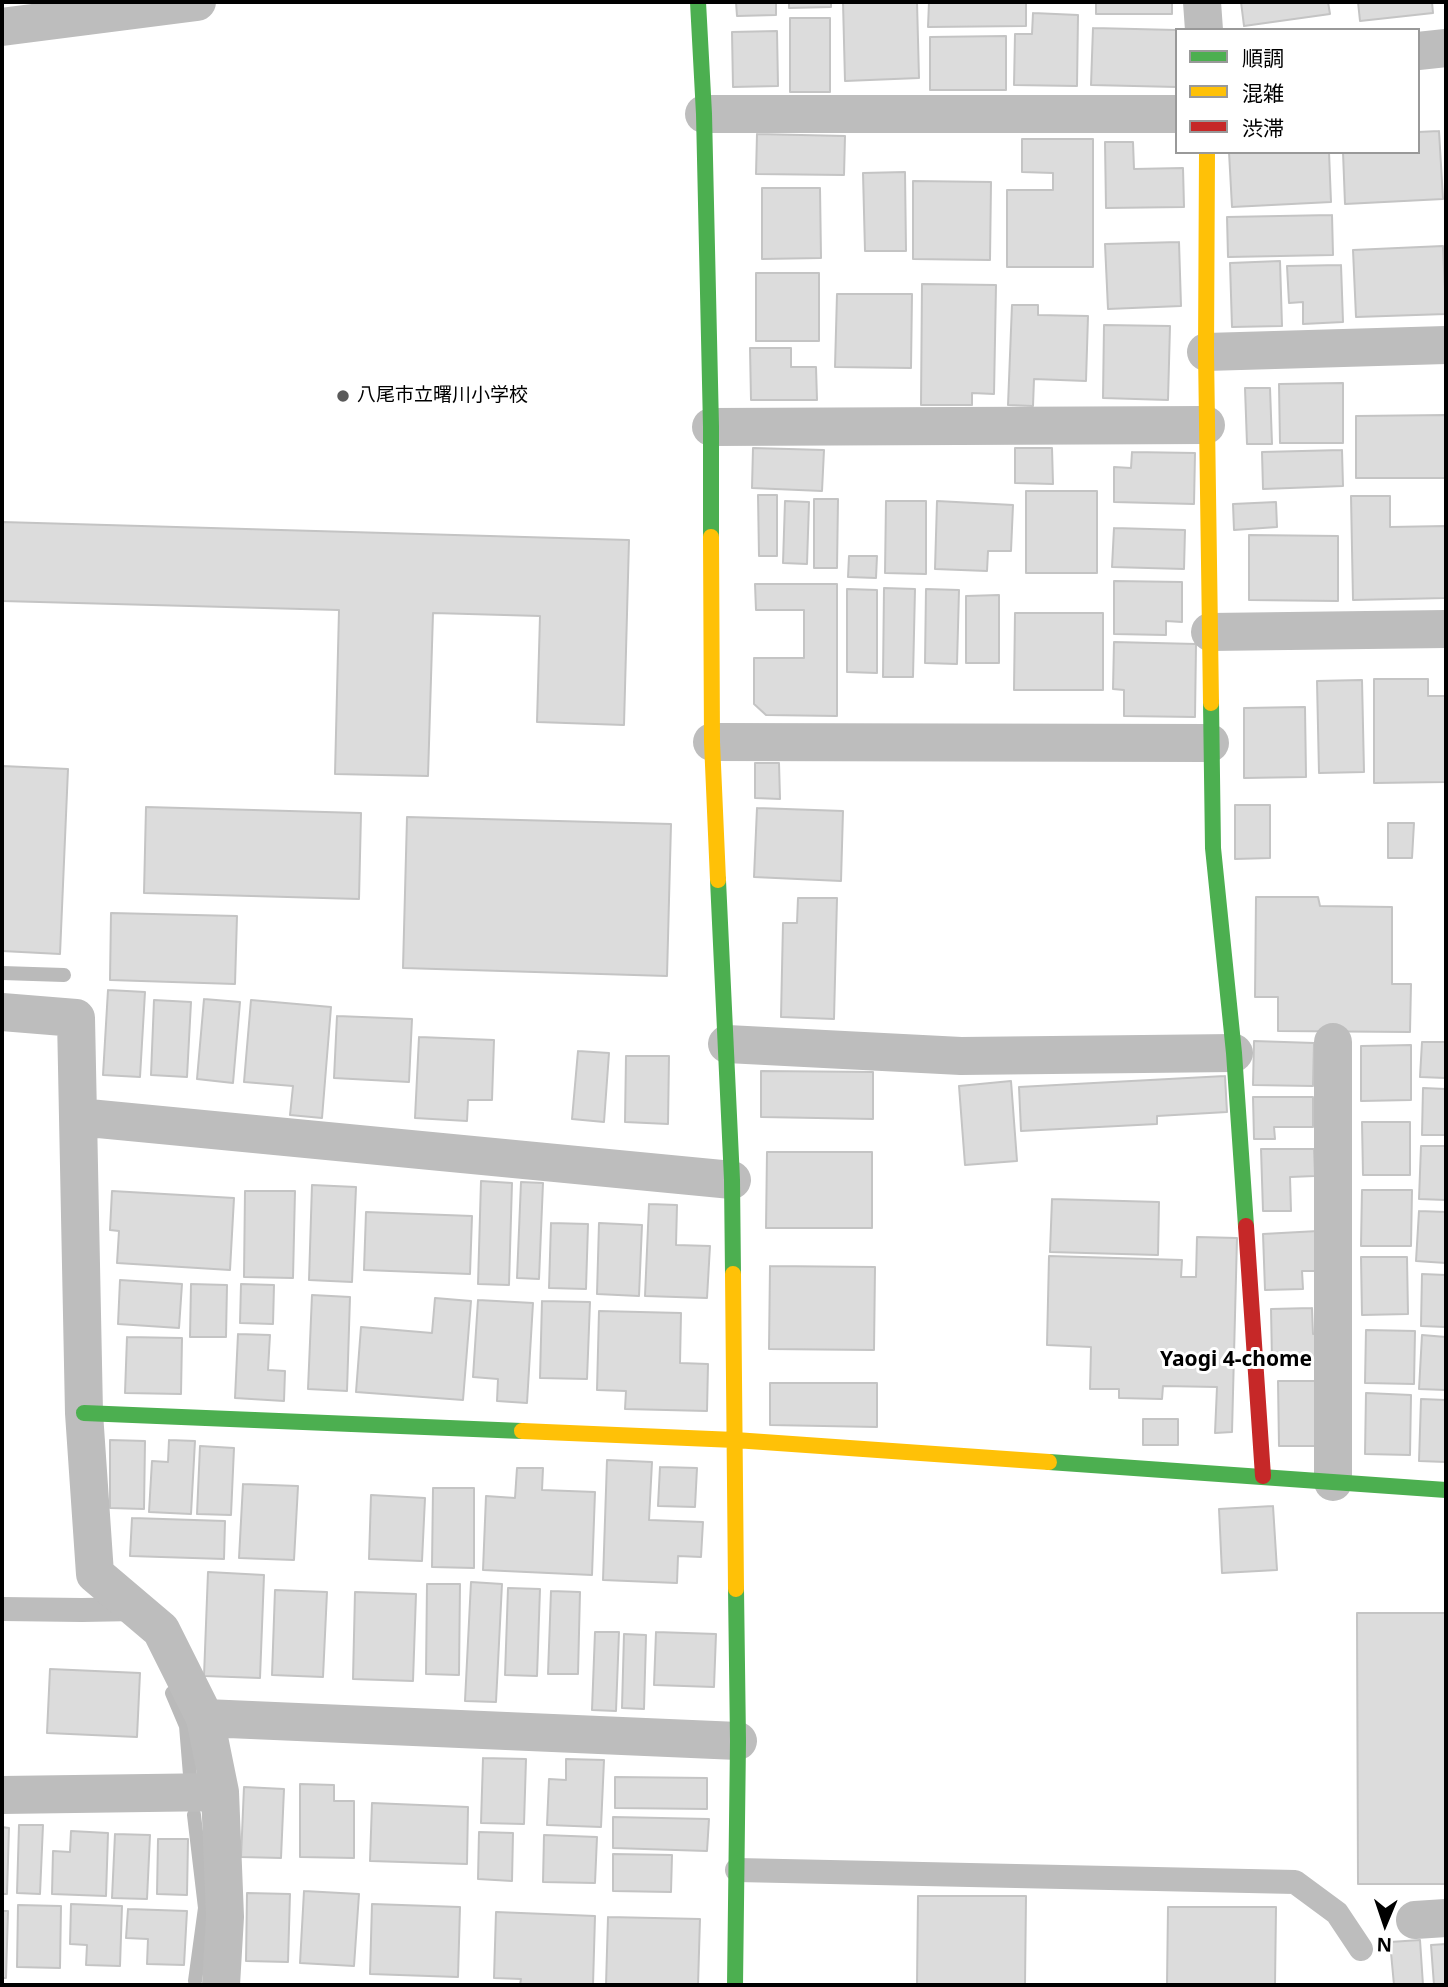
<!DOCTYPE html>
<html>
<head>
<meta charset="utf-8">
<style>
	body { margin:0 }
	#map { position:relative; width:1448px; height:1987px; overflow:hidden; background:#fff; font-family:"Noto Sans","Noto Sans JP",sans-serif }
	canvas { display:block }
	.frame { position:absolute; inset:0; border:4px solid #000; pointer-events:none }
	.legend { position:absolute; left:1175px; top:28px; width:245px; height:126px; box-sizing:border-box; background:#fff; border:2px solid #999; margin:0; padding:9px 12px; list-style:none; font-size:21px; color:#000 }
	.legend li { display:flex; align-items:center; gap:14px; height:35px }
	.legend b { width:35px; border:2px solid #999 }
	.north { position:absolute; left:1350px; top:1889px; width:70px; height:70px; -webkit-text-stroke:5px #fff; paint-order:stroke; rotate:182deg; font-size:19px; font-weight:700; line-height:28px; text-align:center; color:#000 }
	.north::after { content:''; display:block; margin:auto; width:24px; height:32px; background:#000; clip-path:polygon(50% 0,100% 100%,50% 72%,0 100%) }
</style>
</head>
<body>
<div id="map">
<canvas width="1448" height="1987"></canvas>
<div class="frame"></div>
<ul class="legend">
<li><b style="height:9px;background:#4caf50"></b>順調</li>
<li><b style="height:9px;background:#ffc107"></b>混雑</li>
<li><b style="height:9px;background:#c62828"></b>渋滞</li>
</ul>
<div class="north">N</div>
</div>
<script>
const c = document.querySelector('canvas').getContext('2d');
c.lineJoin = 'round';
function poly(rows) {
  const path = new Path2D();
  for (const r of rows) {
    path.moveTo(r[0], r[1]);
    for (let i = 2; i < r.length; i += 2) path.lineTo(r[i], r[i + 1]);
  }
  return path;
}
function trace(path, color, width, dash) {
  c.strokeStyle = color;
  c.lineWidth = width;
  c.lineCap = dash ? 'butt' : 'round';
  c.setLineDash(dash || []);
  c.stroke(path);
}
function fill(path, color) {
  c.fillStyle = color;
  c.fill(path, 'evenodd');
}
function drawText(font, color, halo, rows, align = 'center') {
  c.font = font + ' "Noto Sans","Noto Sans JP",sans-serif';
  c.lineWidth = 6;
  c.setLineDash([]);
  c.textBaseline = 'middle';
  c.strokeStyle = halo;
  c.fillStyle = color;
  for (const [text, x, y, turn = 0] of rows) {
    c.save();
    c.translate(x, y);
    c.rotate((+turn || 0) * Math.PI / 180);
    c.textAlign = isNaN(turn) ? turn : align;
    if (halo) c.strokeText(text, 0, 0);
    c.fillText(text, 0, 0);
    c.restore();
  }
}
const stream = poly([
	[2,973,64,975],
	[172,1693,186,1726,190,1775],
	[194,1815,205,1908,195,1981]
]);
const building = poly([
	[736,2,776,2,776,15,737,16,736,2],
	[789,2,831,2,831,7,789,8,789,2],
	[843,2,917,2,919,78,845,81,843,2],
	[929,2,1026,2,1026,26,928,27,929,2],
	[1096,2,1172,2,1172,14,1096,14,1096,2],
	[1241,2,1328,2,1330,14,1244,26,1241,2],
	[1358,2,1432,2,1433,13,1360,21,1358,2],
	[1033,13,1078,15,1077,86,1014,85,1015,34,1032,34,1033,13],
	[790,18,830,18,830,92,790,92,790,18],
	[1093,28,1177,30,1177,87,1091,85,1093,28],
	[777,31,778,86,733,87,732,32,777,31],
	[1006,36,1006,90,930,90,930,37,1006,36],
	[1439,131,1443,199,1345,204,1343,152,1418,152,1418,132,1439,131],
	[757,134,845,136,844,175,756,174,757,134],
	[1022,139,1093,139,1093,267,1007,267,1007,190,1053,190,1053,173,1022,172,1022,139],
	[1105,142,1133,142,1134,169,1183,168,1184,207,1106,208,1105,142],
	[1229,152,1329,152,1331,202,1232,207,1229,152],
	[905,172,906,251,865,251,863,173,905,172],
	[913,181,991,182,990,260,913,259,913,181],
	[762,188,820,188,821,258,762,259,762,188],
	[1332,215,1333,255,1228,257,1227,217,1332,215],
	[1179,242,1181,306,1108,309,1105,244,1179,242],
	[1443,246,1446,314,1356,317,1353,250,1443,246],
	[1280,261,1282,326,1232,327,1230,263,1280,261],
	[1341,265,1343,322,1303,324,1303,302,1289,303,1287,266,1341,265],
	[756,273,819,273,819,341,756,341,756,273],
	[922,284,996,285,994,394,972,393,972,405,921,405,922,284],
	[837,294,912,294,911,368,835,367,837,294],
	[1012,305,1038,305,1038,315,1088,316,1086,381,1034,379,1033,406,1008,405,1012,305],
	[1104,325,1170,326,1168,400,1103,398,1104,325],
	[750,348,791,348,791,367,816,367,817,400,751,400,750,348],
	[1343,383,1343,443,1280,443,1279,384,1343,383],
	[1245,388,1270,388,1272,444,1247,444,1245,388],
	[1446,415,1446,478,1356,478,1356,416,1446,415],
	[753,448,824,450,822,491,752,488,753,448],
	[1015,448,1052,448,1053,484,1015,483,1015,448],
	[1342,450,1343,486,1263,489,1262,452,1342,450],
	[1132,452,1195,453,1194,504,1114,502,1114,467,1131,468,1132,452],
	[1026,491,1097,491,1097,573,1026,573,1026,491],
	[758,495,777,495,777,556,759,556,758,495],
	[1351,496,1390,496,1390,527,1446,526,1446,598,1353,600,1351,496],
	[814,499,838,499,837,568,814,568,814,499],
	[785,501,809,502,807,564,783,563,785,501],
	[886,501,926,501,926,574,885,573,886,501],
	[937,501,1013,505,1011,551,988,551,987,571,935,569,937,501],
	[1276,502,1277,527,1234,530,1233,504,1276,502],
	[2,522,629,540,624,725,537,722,540,616,433,613,428,776,335,774,339,610,2,601,2,522],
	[1114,528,1185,530,1184,569,1112,567,1114,528],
	[1249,535,1338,536,1338,601,1249,600,1249,535],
	[849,556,877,556,876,578,848,577,849,556],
	[1114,581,1182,582,1182,622,1166,621,1166,635,1114,634,1114,581],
	[755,584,837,584,837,716,766,715,754,704,754,658,804,658,804,610,756,610,755,584],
	[884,588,915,589,913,677,883,677,884,588],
	[847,589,877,590,877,673,847,672,847,589],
	[926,589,959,590,957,664,925,663,926,589],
	[999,595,999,663,966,663,966,596,999,595],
	[1015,613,1103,613,1103,690,1014,690,1015,613],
	[1114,642,1196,644,1195,717,1124,716,1124,690,1113,689,1114,642],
	[1374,679,1428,679,1428,696,1446,696,1446,782,1374,783,1374,679],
	[1362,680,1364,772,1319,773,1317,681,1362,680],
	[1305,707,1306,777,1244,778,1244,708,1305,707],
	[755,763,779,763,780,799,755,798,755,763],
	[2,766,68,769,60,954,2,951,2,766],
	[1235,805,1270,805,1270,858,1235,859,1235,805],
	[146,807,361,813,359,899,144,893,146,807],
	[757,808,843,811,841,881,754,877,757,808],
	[407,817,671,824,667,976,403,968,407,817],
	[1388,823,1414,823,1412,858,1388,858,1388,823],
	[1256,897,1318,897,1320,906,1392,907,1392,984,1411,984,1410,1032,1278,1031,1278,997,1255,997,1256,897],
	[798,898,837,898,834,1019,781,1017,783,923,797,923,798,898],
	[111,913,237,916,235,984,110,980,111,913],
	[108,990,145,992,140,1077,103,1075,108,990],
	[204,999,240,1002,233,1083,197,1079,204,999],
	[154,1000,191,1002,187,1077,151,1075,154,1000],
	[251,1000,331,1007,322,1118,290,1115,293,1086,244,1082,251,1000],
	[337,1016,412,1019,409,1082,334,1078,337,1016],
	[419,1037,494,1040,492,1100,468,1100,467,1121,415,1118,419,1037],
	[1254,1041,1314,1043,1313,1086,1253,1085,1254,1041],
	[1422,1042,1446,1042,1446,1078,1420,1077,1422,1042],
	[1411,1045,1411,1100,1361,1101,1361,1046,1411,1045],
	[578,1051,609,1053,604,1122,572,1119,578,1051],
	[626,1056,669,1056,668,1124,625,1122,626,1056],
	[761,1071,873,1072,873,1119,761,1117,761,1071],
	[1225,1076,1227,1112,1157,1116,1157,1124,1021,1131,1019,1087,1225,1076],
	[1011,1081,1017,1161,965,1165,959,1086,1011,1081],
	[1423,1088,1446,1089,1446,1135,1422,1135,1423,1088],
	[1253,1097,1313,1097,1313,1127,1274,1127,1275,1139,1254,1139,1253,1097],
	[1362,1122,1410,1122,1410,1175,1363,1175,1362,1122],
	[1421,1146,1446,1146,1446,1200,1419,1199,1421,1146],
	[1261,1149,1314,1149,1315,1176,1290,1177,1291,1211,1263,1211,1261,1149],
	[767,1152,872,1152,872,1228,766,1228,767,1152],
	[481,1181,512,1183,509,1285,478,1284,481,1181],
	[521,1182,543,1183,539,1279,517,1278,521,1182],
	[312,1185,356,1187,352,1282,309,1280,312,1185],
	[1362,1190,1412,1190,1411,1246,1361,1246,1362,1190],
	[112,1191,234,1198,230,1270,117,1263,119,1231,110,1230,112,1191],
	[245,1191,295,1191,293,1278,244,1277,245,1191],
	[1052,1199,1159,1202,1158,1255,1050,1252,1052,1199],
	[649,1204,677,1205,676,1245,710,1246,707,1298,645,1296,649,1204],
	[1419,1211,1446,1212,1446,1263,1416,1261,1419,1211],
	[366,1212,472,1216,470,1274,364,1270,366,1212],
	[551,1223,588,1224,586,1289,549,1288,551,1223],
	[599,1223,642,1225,639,1296,597,1294,599,1223],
	[1318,1231,1319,1271,1302,1271,1303,1289,1265,1290,1263,1234,1318,1231],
	[1197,1237,1237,1238,1232,1432,1215,1433,1217,1387,1163,1386,1162,1399,1119,1398,1119,1389,1090,1389,1091,1347,1047,1345,1049,1256,1182,1260,1181,1277,1196,1277,1197,1237],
	[1361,1257,1407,1257,1408,1314,1362,1315,1361,1257],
	[770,1266,875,1267,874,1350,769,1349,770,1266],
	[1422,1274,1446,1275,1446,1327,1421,1326,1422,1274],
	[120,1280,182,1284,179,1328,118,1324,120,1280],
	[191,1284,227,1285,226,1337,190,1337,191,1284],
	[241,1284,274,1285,273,1324,240,1323,241,1284],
	[312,1295,350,1297,347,1391,308,1389,312,1295],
	[435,1298,471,1301,463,1400,356,1392,361,1327,432,1333,435,1298],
	[478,1300,533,1303,527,1403,497,1401,498,1379,473,1377,478,1300],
	[542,1301,590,1302,587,1379,540,1378,542,1301],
	[1312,1308,1313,1334,1324,1334,1325,1360,1272,1361,1271,1309,1312,1308],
	[599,1311,681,1313,680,1363,708,1364,707,1411,625,1409,626,1391,597,1390,599,1311],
	[1366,1330,1415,1331,1414,1384,1365,1383,1366,1330],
	[238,1334,270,1335,268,1370,285,1371,284,1401,235,1398,238,1334],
	[1422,1335,1446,1337,1446,1390,1419,1389,1422,1335],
	[127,1337,182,1338,181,1394,125,1393,127,1337],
	[1278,1381,1321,1381,1322,1446,1279,1446,1278,1381],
	[770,1383,877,1383,877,1427,770,1425,770,1383],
	[1366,1393,1411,1395,1410,1455,1365,1454,1366,1393],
	[1421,1399,1446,1400,1446,1462,1419,1461,1421,1399],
	[1143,1419,1178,1419,1178,1445,1143,1445,1143,1419],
	[110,1440,145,1441,144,1509,110,1508,110,1440],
	[169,1440,195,1441,191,1514,149,1512,152,1461,168,1462,169,1440],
	[200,1446,234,1448,231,1515,197,1514,200,1446],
	[607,1460,652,1462,649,1520,703,1522,701,1557,678,1556,677,1583,603,1580,607,1460],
	[660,1467,697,1468,695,1507,658,1506,660,1467],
	[517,1468,543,1468,542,1490,595,1492,592,1575,483,1570,486,1496,515,1498,517,1468],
	[243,1484,298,1486,294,1560,239,1558,243,1484],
	[433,1488,474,1488,474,1568,432,1567,433,1488],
	[371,1495,425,1498,422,1561,369,1559,371,1495],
	[1273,1506,1277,1570,1222,1573,1219,1509,1273,1506],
	[132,1518,225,1521,224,1559,130,1556,132,1518],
	[208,1572,264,1575,260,1678,204,1676,208,1572],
	[471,1582,502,1584,496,1702,465,1701,471,1582],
	[427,1584,460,1584,459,1675,426,1674,427,1584],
	[508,1588,540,1589,537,1676,505,1675,508,1588],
	[275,1590,327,1592,323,1677,272,1675,275,1590],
	[551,1591,580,1592,578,1674,548,1674,551,1591],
	[355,1592,416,1594,413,1681,353,1679,355,1592],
	[1357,1613,1446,1613,1446,1884,1358,1884,1357,1613],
	[595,1632,619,1632,616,1711,592,1710,595,1632],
	[656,1632,716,1634,714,1687,654,1685,656,1632],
	[624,1634,646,1635,644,1709,622,1708,624,1634],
	[50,1669,140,1673,137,1737,47,1733,50,1669],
	[483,1758,526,1759,524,1824,481,1823,483,1758],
	[566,1759,604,1760,601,1827,547,1825,549,1779,566,1780,566,1759],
	[615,1777,707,1778,707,1809,615,1808,615,1777],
	[300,1784,334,1785,334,1801,354,1801,354,1858,300,1857,300,1784],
	[244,1787,284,1789,281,1858,241,1857,244,1787],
	[372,1803,468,1807,467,1864,370,1861,372,1803],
	[613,1817,709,1819,707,1851,613,1848,613,1817],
	[19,1825,43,1825,40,1894,17,1893,19,1825],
	[2,1827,9,1828,7,1894,2,1894,2,1827],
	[71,1831,108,1833,106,1896,52,1894,53,1851,70,1852,71,1831],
	[479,1832,513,1833,512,1881,478,1879,479,1832],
	[115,1834,150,1835,147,1899,112,1898,115,1834],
	[544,1835,597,1837,595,1883,543,1882,544,1835],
	[158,1839,188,1839,187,1895,157,1894,158,1839],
	[613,1854,672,1855,671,1892,613,1891,613,1854],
	[304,1891,359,1894,354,1966,300,1963,304,1891],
	[247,1893,290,1894,288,1962,246,1961,247,1893],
	[918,1896,1026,1896,1025,1985,917,1985,918,1896],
	[71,1904,122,1906,120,1966,86,1965,87,1945,70,1944,71,1904],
	[372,1904,460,1907,458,1977,370,1974,372,1904],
	[18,1905,61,1906,60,1968,17,1967,18,1905],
	[1168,1907,1276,1907,1275,1985,1167,1985,1168,1907],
	[128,1909,187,1911,184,1965,147,1964,148,1939,126,1938,128,1909],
	[2,1911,8,1911,6,1978,2,1978,2,1911],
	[496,1912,595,1916,593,1985,520,1985,521,1979,494,1978,496,1912],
	[608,1917,700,1919,698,1985,606,1985,608,1917],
	[1420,1940,1423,1985,1394,1985,1390,1942,1420,1940],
	[1446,1944,1446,1985,1434,1985,1431,1945,1446,1944]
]);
const lane = poly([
	[2,1609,82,1610,136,1609],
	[737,1870,1295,1882,1337,1913,1361,1949]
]);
const street = poly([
	[1202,2,1204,30],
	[2,27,197,2],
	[1418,51,1446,48],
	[704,114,1177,114],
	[1206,352,1446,345],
	[711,427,1206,425],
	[1210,632,1446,629],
	[712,742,1210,743],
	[2,1012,76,1018,84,1413,95,1574,161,1630,205,1718,220,1792,225,1917,221,1985],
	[1333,1042,1333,1482],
	[727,1044,961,1056,1234,1053],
	[78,1117,732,1180],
	[205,1718,738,1741],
	[2,1795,220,1792],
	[1415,1920,1446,1918]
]);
const fast = poly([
	[698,2,704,114,711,427,711,537],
	[1211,703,1213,848,1234,1053,1246,1226],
	[718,880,732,1180,733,1274],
	[84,1413,522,1431],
	[1049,1462,1446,1490],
	[735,1985,738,1741,736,1589]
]);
const slow = poly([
	[1207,152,1206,352,1211,703],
	[711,537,712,742,718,880],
	[733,1274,736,1589],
	[522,1431,735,1440,1049,1462]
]);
const jam = poly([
	[1246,1226,1263,1476]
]);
const markers = [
	[343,396,7,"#595959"]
];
const poiNames = [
	["八尾市立曙川小学校",357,396]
];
const neighbourhoodNames = [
	["Yaogi 4-chome",1236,1360]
];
trace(stream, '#bababa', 14);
fill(building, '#dcdcdc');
trace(building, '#c4c4c4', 2);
trace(lane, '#bdbdbd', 24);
trace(street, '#bdbdbd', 38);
trace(fast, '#4caf50', 16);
trace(slow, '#ffc107', 16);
trace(jam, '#c62828', 16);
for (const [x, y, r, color] of markers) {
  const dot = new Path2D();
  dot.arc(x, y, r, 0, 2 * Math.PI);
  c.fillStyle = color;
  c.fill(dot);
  trace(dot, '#fff', 2.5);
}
drawText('19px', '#000', '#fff', poiNames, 'left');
drawText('bold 21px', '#000', '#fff', neighbourhoodNames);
</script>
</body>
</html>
